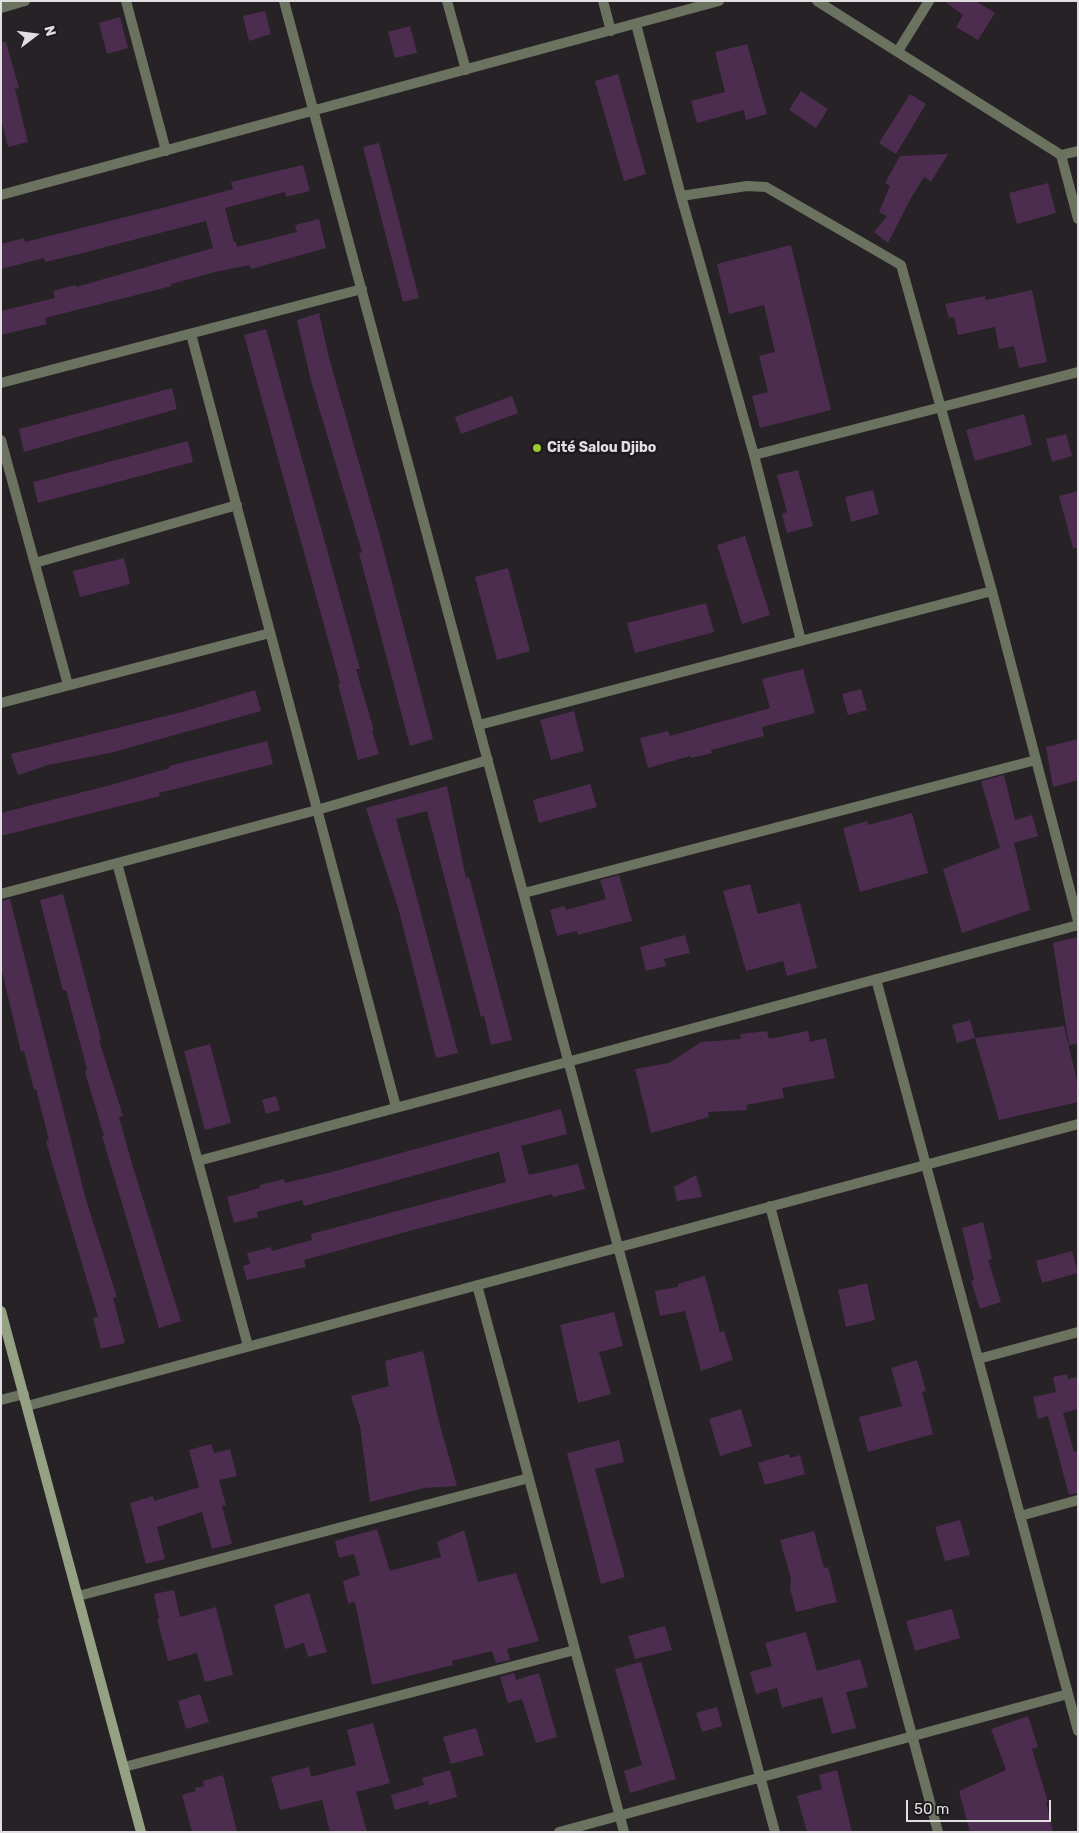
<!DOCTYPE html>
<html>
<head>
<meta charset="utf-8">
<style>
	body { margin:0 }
	#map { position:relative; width:1079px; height:1833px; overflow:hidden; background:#262226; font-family:Rubik,sans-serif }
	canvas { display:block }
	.frame { position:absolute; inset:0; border:2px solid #e0dee1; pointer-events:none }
	.north { position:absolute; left:10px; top:10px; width:50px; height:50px; -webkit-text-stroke:4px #1d191d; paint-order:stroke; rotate:75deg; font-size:14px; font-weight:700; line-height:20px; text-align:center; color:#e0dee1 }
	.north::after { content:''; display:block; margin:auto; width:18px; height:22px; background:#e0dee1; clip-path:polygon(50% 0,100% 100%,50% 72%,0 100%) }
	.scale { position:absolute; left:906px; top:1800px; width:145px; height:22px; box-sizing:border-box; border:2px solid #e0dee1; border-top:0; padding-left:6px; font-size:15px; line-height:18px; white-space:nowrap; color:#e0dee1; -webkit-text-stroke:4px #1d191d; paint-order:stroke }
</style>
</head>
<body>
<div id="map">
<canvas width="1079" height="1833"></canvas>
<div class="frame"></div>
<div class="north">N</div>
<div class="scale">50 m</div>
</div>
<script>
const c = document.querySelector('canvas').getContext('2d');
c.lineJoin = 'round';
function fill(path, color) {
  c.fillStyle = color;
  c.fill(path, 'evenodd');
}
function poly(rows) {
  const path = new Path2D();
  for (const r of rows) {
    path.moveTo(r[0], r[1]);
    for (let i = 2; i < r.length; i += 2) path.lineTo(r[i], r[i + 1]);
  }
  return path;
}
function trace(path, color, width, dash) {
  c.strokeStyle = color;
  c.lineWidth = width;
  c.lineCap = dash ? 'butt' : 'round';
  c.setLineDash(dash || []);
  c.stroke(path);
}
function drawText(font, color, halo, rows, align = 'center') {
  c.font = font + ' Rubik,sans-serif';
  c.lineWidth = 5;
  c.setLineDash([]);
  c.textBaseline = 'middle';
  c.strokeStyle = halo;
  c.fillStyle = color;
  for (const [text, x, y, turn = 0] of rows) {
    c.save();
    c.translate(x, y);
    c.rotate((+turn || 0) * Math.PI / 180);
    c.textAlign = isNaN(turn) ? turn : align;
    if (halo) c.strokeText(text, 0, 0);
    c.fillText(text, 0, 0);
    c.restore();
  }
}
const building = poly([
	[944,1,976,1,995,13,978,40,956,27,963,15],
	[265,11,271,34,249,41,243,16],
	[120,17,128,48,107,54,99,23],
	[410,26,417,53,395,58,388,32],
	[1,42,6,42,19,88,15,89,28,142,8,147,1,119],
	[747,44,767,114,746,120,744,110,697,123,691,101,725,92,715,52],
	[618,74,646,174,624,181,595,81],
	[801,91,828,109,816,128,789,110],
	[910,94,926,104,896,154,879,143],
	[379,143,419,298,403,302,363,147],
	[948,154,931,182,924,177,911,198,888,243,874,232,887,216,879,212,890,186,885,183,900,156],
	[303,165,310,191,286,197,285,192,225,208,234,242,236,242,237,247,297,232,295,225,319,219,326,248,251,269,250,265,219,271,171,284,172,286,45,318,47,324,1,335,1,311,55,298,53,291,75,285,76,287,213,248,206,221,79,254,45,262,44,258,1,269,1,244,24,238,25,242,166,207,233,189,231,182],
	[1048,183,1056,213,1017,224,1009,193],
	[791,245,831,410,760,428,752,396,768,392,759,356,775,352,764,305,729,314,717,264],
	[1032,290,1047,362,1019,368,1014,346,999,349,995,327,958,335,954,317,949,318,945,304,985,296,986,300],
	[319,313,329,358,379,533,433,739,410,746,359,553,362,552,311,381,297,320],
	[266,329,360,669,356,669,374,731,372,731,379,754,358,760,338,684,340,683,244,335],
	[172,388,177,409,24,452,19,429],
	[512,396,518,413,461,434,455,417],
	[1024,414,1032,445,975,461,966,430],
	[1066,434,1072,456,1052,462,1046,439],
	[188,441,193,462,38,503,33,482],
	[798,470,813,526,787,533,782,514,787,512,777,475],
	[873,490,879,514,851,522,845,497],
	[1078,491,1078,548,1073,548,1059,496],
	[745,536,770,615,742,624,717,545],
	[124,558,130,584,80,597,73,571],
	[508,568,530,651,497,660,475,577],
	[706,603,714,632,635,653,627,623],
	[803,669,815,713,762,727,764,736,711,750,712,753,691,758,690,756,648,768,640,738,668,731,670,736,770,708,762,679],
	[861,689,867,710,848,715,842,694],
	[255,690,261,711,110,753,48,765,18,775,11,754,186,711],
	[574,711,584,751,551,760,540,720],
	[1078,739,1078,780,1053,787,1046,747],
	[267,741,273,764,159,793,160,796,1,836,1,813,114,784,170,768,169,766],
	[1004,775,1015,820,1032,815,1038,836,1014,843,1030,910,962,933,943,869,1000,848,981,781],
	[590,784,597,807,539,823,533,800],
	[447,786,466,878,469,877,512,1040,491,1045,484,1016,481,1017,427,811,396,819,458,1053,436,1058,399,911,366,808],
	[912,813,928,873,860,892,843,828,867,821,868,825],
	[619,875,632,921,578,935,577,931,557,936,550,910,564,906,566,910,606,899,600,880],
	[750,884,758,914,800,903,817,968,787,976,783,961,746,971,723,891],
	[63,894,101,1039,99,1040,123,1116,119,1117,132,1164,181,1321,159,1328,102,1136,104,1136,85,1072,87,1069,66,990,63,991,40,900],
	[10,899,86,1200,117,1297,113,1298,125,1343,101,1349,93,1318,98,1317,53,1166,46,1141,49,1140,36,1089,34,1089,24,1051,21,1052,1,967,1,901],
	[685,935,690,953,664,959,666,966,646,971,640,947],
	[1078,937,1078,1044,1069,1045,1053,943],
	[970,1020,975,1038,957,1043,952,1025],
	[1064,1026,1078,1085,1078,1102,999,1120,975,1038],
	[767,1031,769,1039,808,1031,810,1042,826,1038,835,1078,782,1088,784,1098,746,1105,747,1110,708,1112,709,1117,651,1133,635,1069,669,1063,701,1042,741,1039,740,1034],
	[210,1044,231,1123,205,1130,184,1051],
	[276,1096,280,1110,266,1114,262,1100],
	[561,1109,567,1134,521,1146,529,1175,578,1164,585,1189,553,1197,552,1194,413,1230,304,1260,306,1267,247,1280,243,1266,250,1264,247,1253,271,1247,272,1251,312,1240,311,1234,506,1182,499,1152,304,1206,302,1200,257,1212,258,1217,234,1223,227,1197,260,1188,260,1185,284,1179,285,1183,328,1173],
	[696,1175,702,1197,677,1201,674,1187],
	[983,1222,992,1259,988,1260,1001,1302,980,1309,971,1281,974,1280,962,1228],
	[1072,1251,1078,1273,1042,1283,1036,1261],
	[705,1276,720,1332,724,1331,733,1360,701,1371,685,1311,660,1316,655,1291,678,1287,678,1284],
	[867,1283,875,1320,846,1327,838,1290],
	[614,1312,623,1346,599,1352,611,1394,578,1403,560,1325],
	[423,1351,438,1418,457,1486,424,1488,370,1502,360,1426,351,1396,389,1386,385,1361],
	[917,1360,926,1391,922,1392,933,1434,868,1452,859,1417,902,1406,891,1368],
	[1067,1374,1068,1379,1078,1377,1078,1409,1063,1413,1074,1452,1078,1451,1078,1493,1069,1495,1048,1416,1038,1419,1033,1397,1056,1392,1053,1377],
	[741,1409,752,1446,720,1456,709,1419],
	[619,1440,624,1462,595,1469,625,1577,601,1584,567,1453],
	[211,1444,214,1453,230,1449,237,1476,219,1480,226,1505,222,1506,232,1544,212,1549,202,1512,157,1527,165,1559,146,1564,130,1503,153,1496,154,1501,199,1487,189,1450],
	[789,1454,790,1458,800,1455,805,1474,765,1485,758,1463],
	[960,1520,970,1555,945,1561,935,1527],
	[377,1529,390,1571,441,1557,437,1542,464,1530,478,1582,516,1573,539,1641,507,1649,510,1660,496,1663,492,1651,452,1661,453,1665,372,1685,355,1602,348,1603,343,1581,360,1575,354,1554,339,1558,335,1541],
	[814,1531,824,1568,828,1567,837,1602,796,1612,790,1588,791,1578,780,1540],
	[174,1590,180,1617,216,1607,233,1675,205,1682,197,1653,168,1661,157,1619,159,1619,154,1594],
	[309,1593,327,1652,308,1657,304,1643,285,1649,274,1605],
	[952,1609,960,1638,915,1651,906,1621],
	[665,1626,672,1650,635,1659,628,1636],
	[806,1632,817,1671,860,1659,868,1687,846,1692,856,1728,832,1734,822,1697,782,1708,777,1688,756,1694,750,1672,772,1666,765,1643],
	[641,1662,676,1779,630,1793,624,1771,642,1765,615,1669],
	[514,1673,516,1680,539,1673,557,1737,536,1743,522,1699,508,1703,500,1677],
	[200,1694,209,1722,186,1729,178,1701],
	[717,1707,722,1726,702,1732,696,1713],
	[1028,1716,1038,1747,1032,1749,1048,1802,1046,1802,1053,1832,970,1832,959,1791,1006,1770,991,1729],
	[373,1723,390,1783,356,1792,367,1832,330,1832,322,1800,280,1810,271,1777,309,1767,311,1777,356,1765,347,1730],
	[476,1728,484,1755,451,1764,443,1737],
	[450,1770,457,1797,429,1805,428,1801,395,1810,391,1795,424,1785,422,1778],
	[837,1770,852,1832,807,1832,797,1796,822,1789,819,1775],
	[223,1775,237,1832,192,1832,182,1795,196,1791,195,1788,204,1786,203,1781]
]);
const street = poly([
	[126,1,166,151],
	[284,1,775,1832],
	[447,1,466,70],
	[603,1,611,31],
	[817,1,1061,155,1078,219],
	[1,8,25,1],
	[636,24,681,196,754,455,801,641],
	[898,51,929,1],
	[1061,155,1078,151],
	[1,195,719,1],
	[681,196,747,186,766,187,901,265,992,591,1078,921],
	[191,334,396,1107],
	[1,383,362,289],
	[1,440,68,685],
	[754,455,1078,372],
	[35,563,237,505],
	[1,703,270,633],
	[479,725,992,591],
	[117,863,248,1346],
	[524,893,1036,760],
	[1,894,317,810,488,760],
	[876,979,1078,1731],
	[198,1161,1078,925],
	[770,1206,938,1832],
	[477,1285,624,1832],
	[978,1359,1078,1332],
	[1,1400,24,1394],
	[27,1406,1078,1124],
	[1020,1516,1078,1500],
	[78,1596,529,1478],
	[124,1767,575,1650],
	[559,1832,1068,1694]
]);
const secondary = poly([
	[1,1311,141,1832]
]);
const markers = [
	[537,448,5,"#9bcb33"]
];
const poiNames = [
	["Cité Salou Djibo",547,448]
];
fill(building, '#4c2d4f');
trace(street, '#6b7360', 10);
trace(secondary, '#94a182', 10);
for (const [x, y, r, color] of markers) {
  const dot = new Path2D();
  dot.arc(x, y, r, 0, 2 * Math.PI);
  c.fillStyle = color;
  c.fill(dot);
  trace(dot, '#1d191d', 2);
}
drawText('bold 14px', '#e0dee1', '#1d191d', poiNames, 'left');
</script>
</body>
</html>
